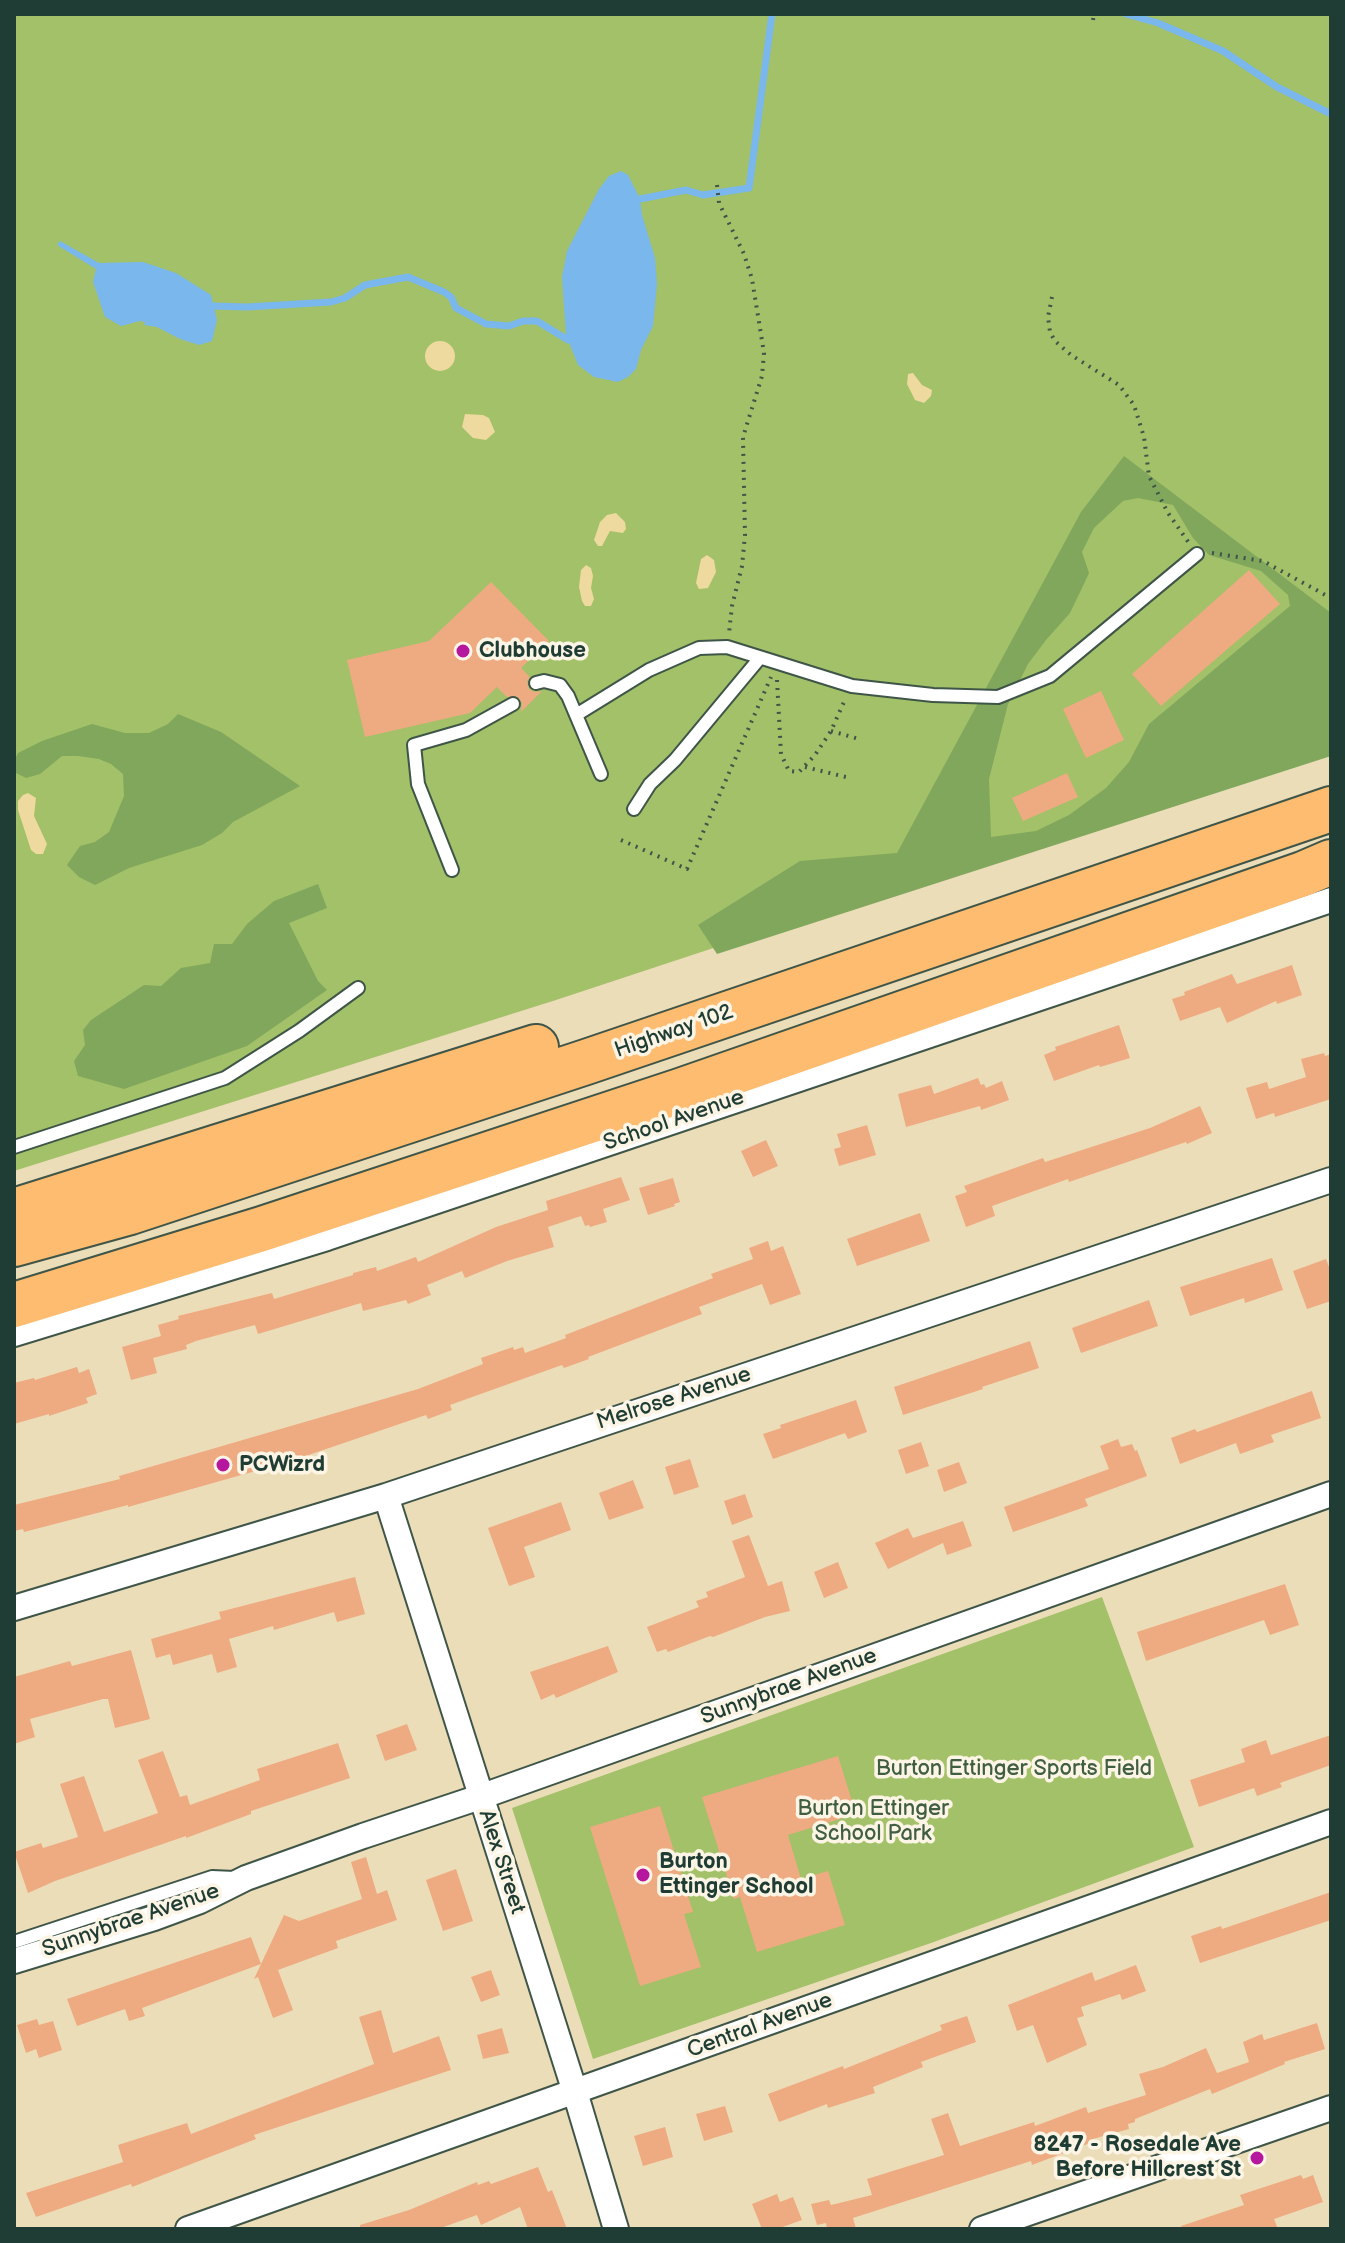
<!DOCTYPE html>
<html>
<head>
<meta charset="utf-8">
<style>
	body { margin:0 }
	#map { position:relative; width:1345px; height:2243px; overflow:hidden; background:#ecddb9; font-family:"Balsamiq Sans",sans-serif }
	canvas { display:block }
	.frame { position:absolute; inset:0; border:16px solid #1f3d34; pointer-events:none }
</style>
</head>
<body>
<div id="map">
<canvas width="1345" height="2243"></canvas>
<div class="frame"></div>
</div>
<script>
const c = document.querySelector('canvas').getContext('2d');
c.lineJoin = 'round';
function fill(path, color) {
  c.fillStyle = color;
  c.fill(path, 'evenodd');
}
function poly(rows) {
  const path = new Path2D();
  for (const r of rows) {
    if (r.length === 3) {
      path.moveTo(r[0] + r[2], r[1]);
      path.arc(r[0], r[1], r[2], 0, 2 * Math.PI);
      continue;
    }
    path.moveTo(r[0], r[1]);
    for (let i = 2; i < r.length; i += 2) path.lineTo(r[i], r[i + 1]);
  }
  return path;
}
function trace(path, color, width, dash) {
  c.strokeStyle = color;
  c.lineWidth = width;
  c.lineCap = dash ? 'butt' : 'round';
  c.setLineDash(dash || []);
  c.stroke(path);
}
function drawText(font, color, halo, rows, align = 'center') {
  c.font = font + ' "Balsamiq Sans",sans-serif';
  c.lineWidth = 7;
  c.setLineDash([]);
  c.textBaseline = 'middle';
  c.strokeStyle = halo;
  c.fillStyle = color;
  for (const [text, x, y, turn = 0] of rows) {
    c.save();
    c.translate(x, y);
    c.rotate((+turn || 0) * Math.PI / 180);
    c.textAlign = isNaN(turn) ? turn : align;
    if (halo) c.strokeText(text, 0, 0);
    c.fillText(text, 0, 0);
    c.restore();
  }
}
const green = poly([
	[14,14,1331,14,1331,744,556,1000,14,1171],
	[1102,1597,1194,1847,931,1943,593,2059,512,1808]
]);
const forest = poly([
	[1124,456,1331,613,1331,756,717,954,698,925,800,861,897,853,1081,512],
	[1138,498,1173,505,1193,538,1209,555,1261,571,1288,595,1290,606,1149,724,1129,762,1106,788,1069,815,1036,831,991,837,989,779,1008,704,1028,664,1046,640,1070,613,1083,586,1089,573,1082,552,1094,528,1123,501],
	[178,714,221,732,300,786,233,822,222,833,202,845,129,868,95,885,79,877,67,865,80,846,95,842,109,832,124,796,123,774,111,764,99,759,78,756,62,756,40,774,26,778,16,773,14,761,18,753,42,741,92,724,125,733,149,733,168,724],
	[318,884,327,908,289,923,318,981,327,990,247,1046,124,1089,78,1076,74,1061,85,1045,83,1030,91,1020,144,985,161,986,181,968,210,963,214,944,232,944,247,924,274,901]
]);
const sand = poly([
	[440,356,15],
	[913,373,922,385,932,390,931,396,924,403,915,400,907,384,908,374],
	[465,414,483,415,489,418,495,432,486,440,473,438,462,427],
	[616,513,625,522,626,529,623,533,610,531,602,546,598,546,594,540,600,522,607,515],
	[707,555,714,560,716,572,708,588,699,589,696,583,701,559],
	[586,565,591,568,593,576,591,588,594,599,591,606,585,606,582,601,579,587,581,570],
	[28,793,36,798,34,816,47,844,43,854,36,854,31,850,18,810,18,801,23,795]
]);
const water = poly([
	[621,171,628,175,640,199,642,215,655,258,657,284,653,326,641,350,636,369,628,377,618,382,594,377,578,365,566,335,562,277,567,251,599,189,609,176],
	[60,241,99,263,143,262,176,273,211,295,217,320,212,341,199,345,180,339,157,327,144,325,145,322,140,321,121,326,105,317,93,282,96,269,57,245]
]);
const stream = poly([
	[1126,14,1158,23,1223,51,1277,87,1331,114],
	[640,199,686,190,703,195,749,188,772,14],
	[212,306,247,307,331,302,345,298,365,285,408,277,444,292,451,297,456,308,486,324,509,326,523,321,537,321,568,340]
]);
const building = poly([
	[1249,570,1280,604,1161,706,1132,674],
	[491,582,549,641,521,668,530,677,527,681,529,689,534,692,542,691,521,712,522,703,518,697,507,697,497,687,470,713,365,737,347,660,429,641],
	[1101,691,1124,740,1086,758,1063,709],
	[1067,773,1078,797,1023,821,1012,798],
	[1292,965,1302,995,1277,1004,1276,1001,1227,1023,1220,1007,1180,1021,1172,999,1185,995,1184,992,1232,974,1237,984],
	[1119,1025,1130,1058,1100,1067,1099,1065,1054,1081,1044,1055,1056,1050,1055,1047],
	[1324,1053,1325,1056,1331,1054,1331,1099,1275,1117,1274,1113,1256,1119,1246,1088,1267,1082,1269,1089,1306,1077,1301,1059],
	[978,1078,981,1085,984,1084,986,1088,1002,1081,1009,1100,981,1110,980,1106,906,1127,898,1094,931,1085,934,1094],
	[1200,1106,1212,1133,1187,1144,1186,1142,1069,1182,1068,1179,992,1206,995,1216,966,1227,955,1196,967,1192,964,1186,1043,1158,1045,1162,1150,1128],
	[867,1125,876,1155,839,1166,834,1149,841,1147,837,1134],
	[766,1140,778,1166,753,1177,741,1151],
	[621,1177,630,1200,603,1209,607,1222,590,1227,589,1225,585,1226,581,1216,548,1227,554,1247,507,1261,465,1278,462,1271,427,1285,431,1295,408,1304,406,1300,363,1311,361,1303,258,1334,255,1325,196,1341,186,1345,187,1349,153,1358,157,1373,131,1380,122,1347,161,1336,158,1325,179,1319,178,1316,272,1293,274,1299,353,1275,353,1273,376,1267,377,1271,416,1257,418,1262,496,1227,548,1210,546,1201],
	[673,1178,680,1202,674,1204,675,1206,648,1215,639,1188],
	[920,1213,930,1241,857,1266,847,1239],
	[768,1241,771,1251,783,1246,801,1294,770,1305,762,1284,699,1307,702,1314,588,1357,589,1359,564,1368,562,1365,475,1396,450,1405,452,1410,428,1419,426,1415,291,1461,128,1507,128,1505,24,1532,23,1529,14,1531,14,1505,120,1479,119,1476,418,1389,483,1364,481,1358,513,1347,514,1350,523,1347,525,1353,566,1338,565,1335,713,1278,711,1274,753,1259,749,1248],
	[1272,1258,1283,1290,1245,1303,1244,1298,1190,1316,1180,1287],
	[1326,1259,1331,1272,1331,1301,1307,1309,1293,1271],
	[1149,1300,1158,1326,1081,1353,1072,1328],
	[1030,1341,1039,1368,982,1387,983,1389,903,1415,894,1387],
	[77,1367,79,1373,89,1369,97,1394,86,1398,88,1403,49,1416,49,1414,14,1424,14,1383,34,1378,35,1380],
	[1312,1391,1321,1418,1271,1435,1274,1442,1240,1454,1236,1443,1180,1464,1171,1438,1195,1429,1197,1432],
	[856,1400,867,1432,848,1439,845,1433,773,1459,763,1434,781,1428,780,1425],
	[1118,1439,1121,1447,1132,1444,1135,1451,1137,1450,1147,1476,1085,1499,1088,1506,1013,1532,1004,1507,1109,1469,1100,1446],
	[921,1442,929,1466,906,1474,898,1450],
	[690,1459,699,1487,674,1495,665,1467],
	[959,1462,967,1483,944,1492,937,1470],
	[633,1480,644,1508,609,1520,599,1493],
	[745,1494,753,1517,732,1525,724,1501],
	[561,1502,571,1530,524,1547,535,1577,509,1586,488,1528],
	[963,1521,972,1546,947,1555,943,1543,888,1569,875,1543,908,1528,913,1538],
	[749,1535,768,1586,782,1581,790,1611,765,1617,713,1637,710,1636,668,1652,666,1649,657,1652,647,1627,699,1607,696,1601,708,1597,706,1592,745,1577,732,1541],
	[838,1562,848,1588,824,1598,814,1572],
	[355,1577,365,1614,337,1622,334,1612,274,1630,273,1626,229,1639,237,1667,217,1673,212,1654,173,1665,170,1654,156,1658,151,1639,221,1619,219,1612],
	[1285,1584,1299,1625,1270,1635,1264,1620,1146,1661,1137,1632],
	[608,1646,618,1672,556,1698,554,1694,541,1700,530,1672],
	[131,1650,150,1719,115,1728,108,1699,103,1699,30,1719,35,1737,14,1744,14,1677,70,1661,72,1666],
	[407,1724,417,1750,385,1761,376,1735],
	[1331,1735,1331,1765,1280,1783,1282,1787,1257,1796,1254,1788,1199,1807,1190,1780,1245,1762,1241,1749,1266,1740,1271,1755],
	[338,1743,350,1778,251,1811,251,1814,186,1838,186,1836,55,1881,28,1893,14,1852,41,1843,43,1848,78,1837,60,1784,84,1776,104,1832,158,1813,138,1760,163,1751,180,1797,187,1795,190,1805,260,1780,257,1769],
	[838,1756,856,1814,788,1835,801,1879,828,1871,845,1925,757,1952,740,1897,734,1899,702,1797],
	[660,1806,693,1912,684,1914,701,1967,640,1986,590,1827],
	[366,1857,377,1894,387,1890,397,1920,336,1941,338,1948,278,1970,293,2010,273,2018,258,1977,254,1979,284,1915,299,1921,362,1899,351,1862],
	[456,1869,473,1921,443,1931,426,1880],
	[1331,1892,1331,1920,1200,1963,1191,1936,1221,1926,1222,1929],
	[251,1937,261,1964,142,2008,145,2016,129,2021,125,2009,77,2026,67,1999],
	[1136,1965,1146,1991,1122,2000,1120,1994,1081,2007,1084,2016,1077,2018,1087,2045,1047,2063,1033,2025,1017,2031,1008,2005,1092,1972,1095,1981],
	[491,1970,500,1995,481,2002,471,1977],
	[381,2010,393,2053,439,2036,451,2070,254,2135,256,2139,132,2187,131,2184,36,2217,26,2193,123,2162,118,2145,187,2123,191,2134,374,2064,359,2017],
	[967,2016,976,2042,921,2062,923,2067,873,2087,875,2093,828,2108,827,2104,779,2122,768,2094,843,2066,844,2069,942,2030,940,2025],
	[37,2019,39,2025,53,2021,62,2050,39,2058,36,2049,26,2053,17,2025],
	[1317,2023,1325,2049,1284,2062,1285,2064,1212,2094,1210,2089,1135,2119,1135,2122,1128,2124,1129,2129,1089,2140,1090,2143,1032,2165,1031,2161,853,2218,856,2229,827,2229,826,2223,817,2225,811,2204,829,2200,831,2205,872,2195,867,2179,944,2155,931,2119,948,2113,960,2146,1034,2122,1035,2126,1086,2107,1088,2113,1146,2095,1139,2074,1163,2067,1206,2048,1217,2073,1249,2062,1243,2042,1262,2034,1264,2040],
	[502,2028,509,2053,483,2059,477,2035],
	[725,2106,733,2132,704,2141,696,2114],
	[665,2127,673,2157,643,2166,634,2136],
	[538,2167,548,2192,552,2190,567,2229,528,2229,520,2207,481,2225,477,2215,438,2229,360,2229,360,2225,409,2210,477,2182,478,2185,489,2181,491,2184],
	[1301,2175,1303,2179,1313,2175,1323,2202,1274,2219,1278,2229,1182,2229,1181,2226,1244,2205,1240,2195],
	[777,2194,780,2202,793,2197,802,2220,777,2229,762,2229,752,2204]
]);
const path = poly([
	[1093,20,1094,14],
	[717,185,719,203,744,254,752,279,764,353,762,376,743,437,745,535,742,566,732,606,729,633],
	[1052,297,1048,317,1050,332,1055,341,1071,355,1119,385,1134,405,1144,437,1149,476,1168,513,1189,543],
	[1212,553,1263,561,1331,598],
	[777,680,781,754,789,771,799,772,815,755,831,731,844,702],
	[831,731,859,739],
	[805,767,846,777],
	[621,840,687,869,771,677]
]);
const service = poly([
	[536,683,544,681,560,685,568,696,601,774],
	[576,715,649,670,699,648,727,647,852,686,933,695,998,697,1050,676,1197,554],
	[634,809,650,784,675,760,759,659],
	[452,870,418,784,414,745,466,730,513,704],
	[14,1147,225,1078,299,1031,358,988],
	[14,1942,212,1877,235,1878]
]);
const minor = poly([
	[14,1334,327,1238,1331,900],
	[386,1496,575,2092,616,2229],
	[14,1608,386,1496,1331,1180],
	[14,1961,154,1918,200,1901,246,1878,363,1836,480,1797,1331,1494],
	[188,2229,1331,1822],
	[982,2229,1331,2108]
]);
const motorway = poly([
	[14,1211,536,1047],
	[14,1244,130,1212,586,1062,1331,809],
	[14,1305,262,1229,680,1091,1303,874,1331,862]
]);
const markers = [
	[463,651,8,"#b5179e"],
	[223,1465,8,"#b5179e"],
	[643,1875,8,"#b5179e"],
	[1257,2158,8,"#b5179e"]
];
const poiNames = [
	["Clubhouse",479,651],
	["PCWizrd",239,1465],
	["Burton",659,1862],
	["Ettinger School",659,1887],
	["8247 - Rosedale Ave",1241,2145,"right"],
	["Before Hillcrest St",1241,2170,"right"]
];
const streetNames = [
	["Highway 102",674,1032,-19],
	["School Avenue",674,1121,-19],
	["Melrose Avenue",674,1399,-18],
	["Sunnybrae Avenue",789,1687,-20],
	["Alex Street",501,1862,72],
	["Sunnybrae Avenue",131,1921,-19],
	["Central Avenue",760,2026,-20]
];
const parkNames = [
	["Burton Ettinger Sports Field",1014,1769],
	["Burton Ettinger",873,1809],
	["School Park",873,1834]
];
fill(green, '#a2c168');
fill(forest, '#81a75c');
fill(sand, '#eeda9e');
fill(water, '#7ab7ed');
trace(stream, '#7ab7ed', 7);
fill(building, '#eeab81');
trace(service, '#3e5548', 16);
trace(minor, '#3e5548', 28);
trace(motorway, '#3e5548', 48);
trace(path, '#3e5548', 4, [2, 6]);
trace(service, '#fff', 12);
trace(minor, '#fff', 24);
trace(motorway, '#febc70', 44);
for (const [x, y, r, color] of markers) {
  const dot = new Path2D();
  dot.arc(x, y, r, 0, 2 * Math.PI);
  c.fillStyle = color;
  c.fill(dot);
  trace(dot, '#fcf5e5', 3);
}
drawText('bold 22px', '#1f3d34', '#fcf5e5', poiNames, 'left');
drawText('22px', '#1f3d34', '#fcf5e5', streetNames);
drawText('22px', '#405e41', '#fcf5e5', parkNames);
</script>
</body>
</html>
